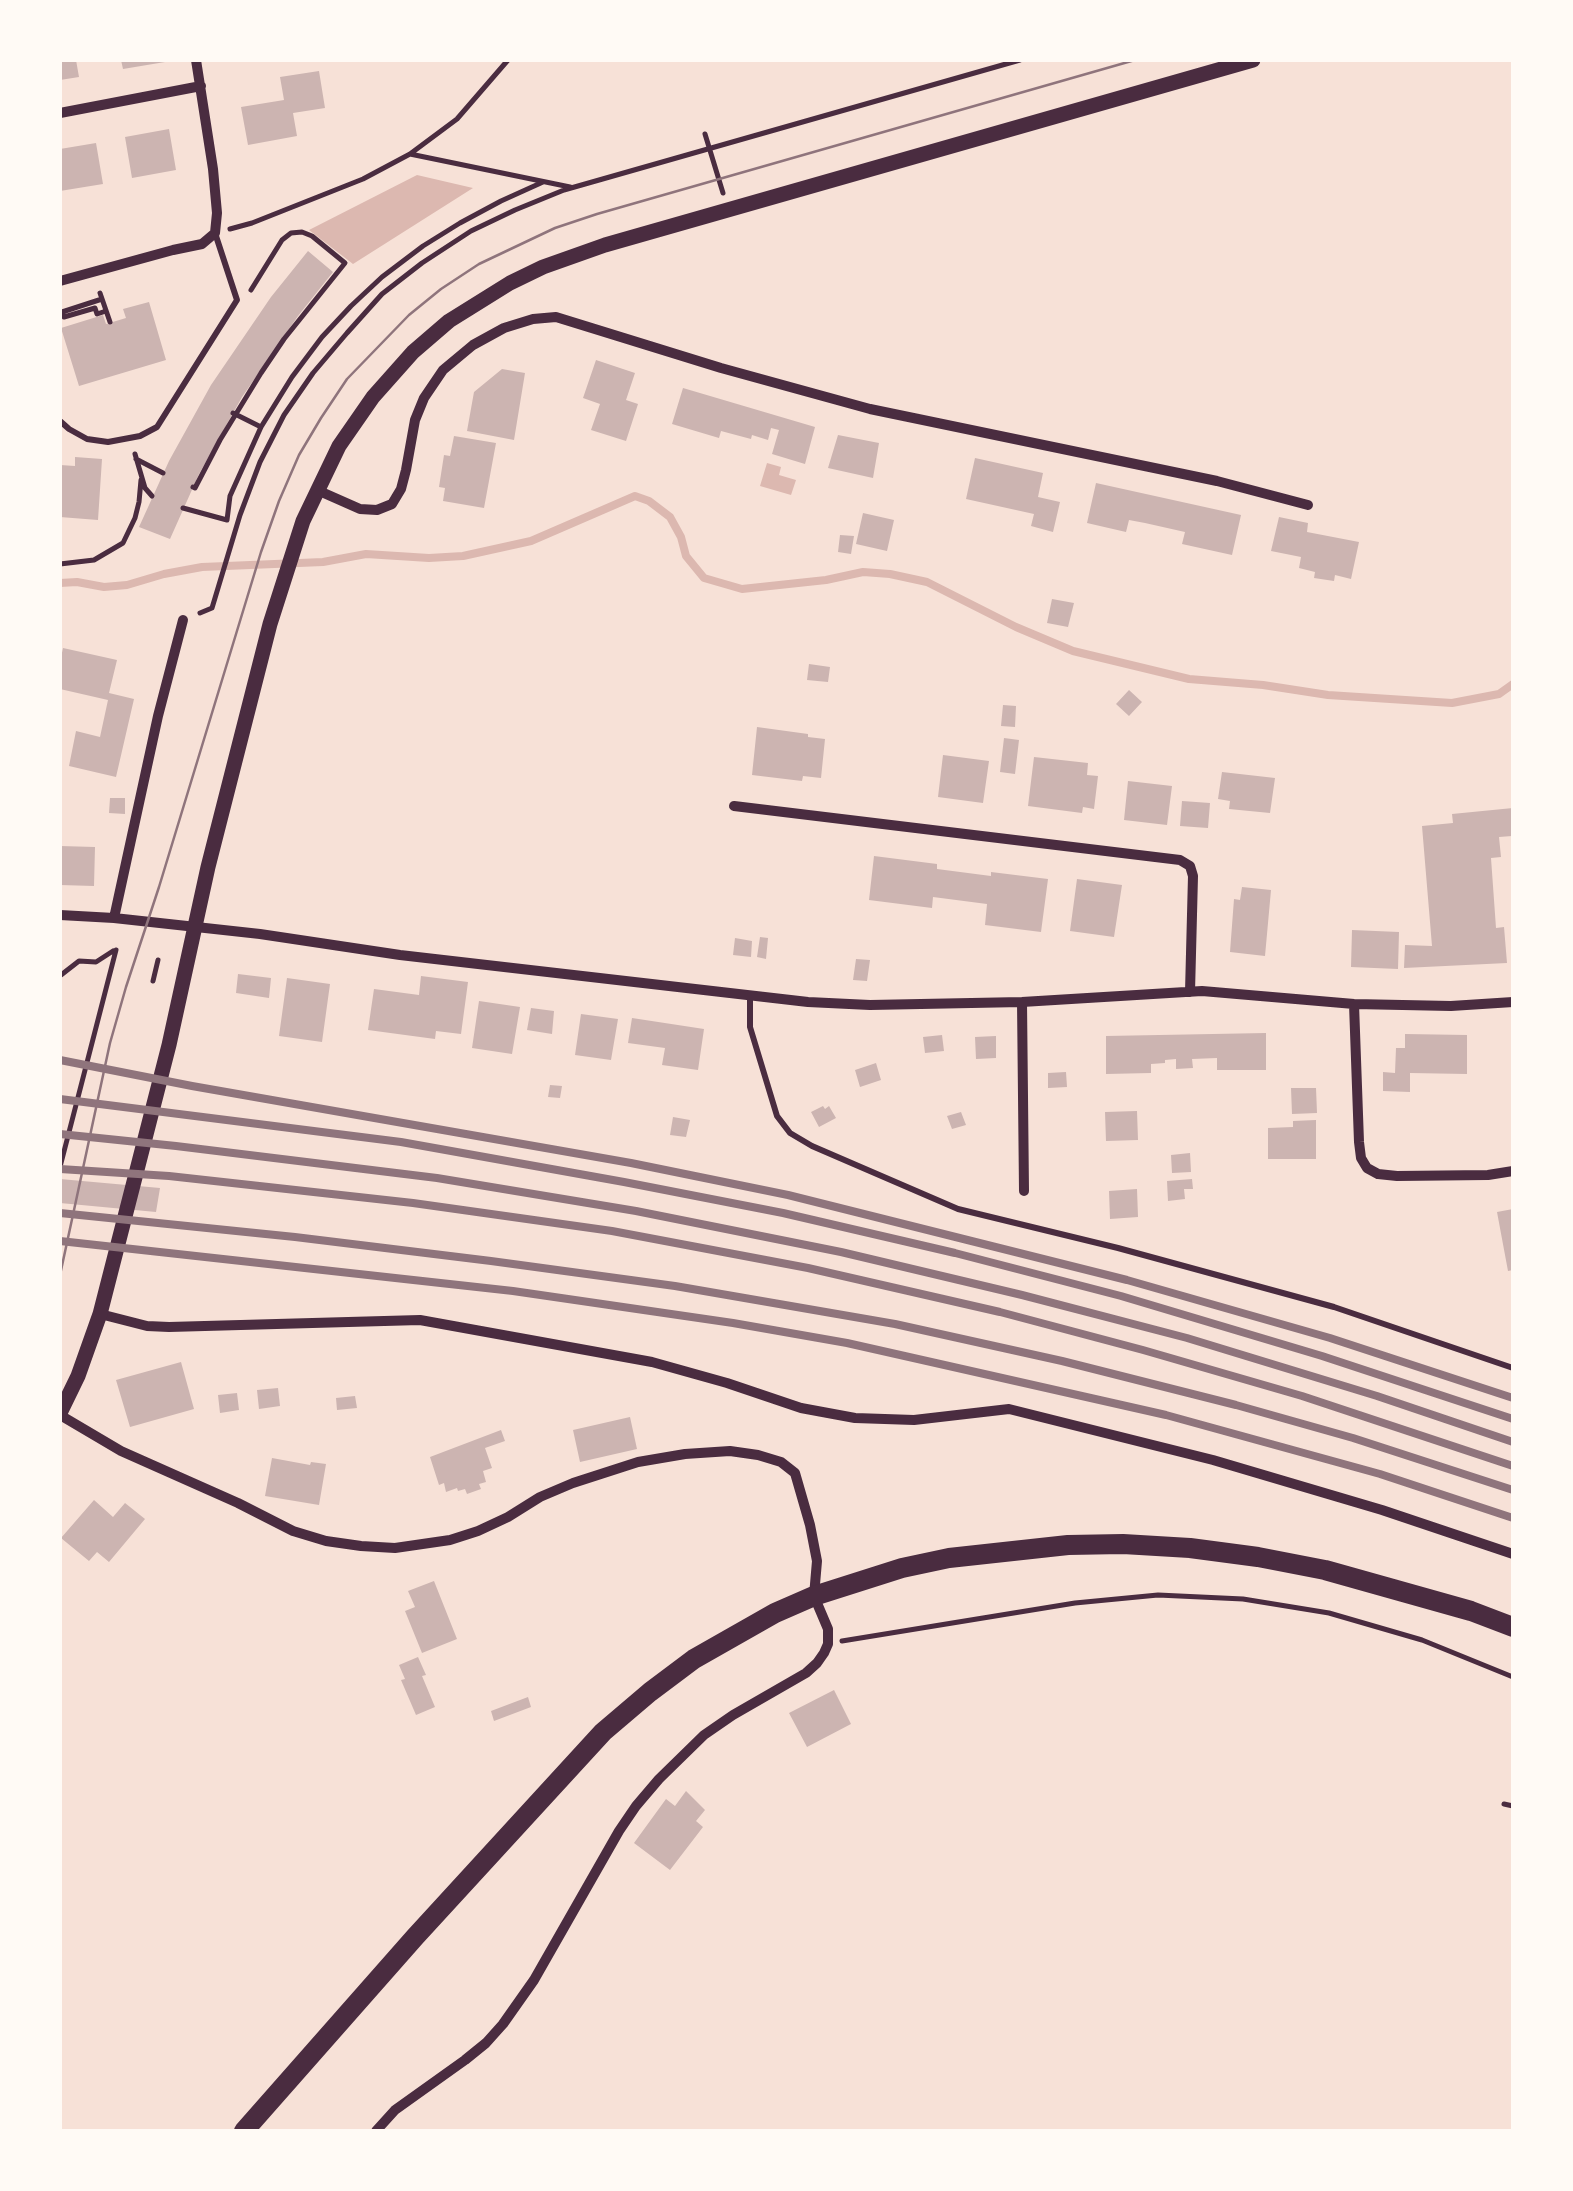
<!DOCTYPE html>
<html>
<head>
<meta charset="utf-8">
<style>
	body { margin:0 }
	#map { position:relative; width:1573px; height:2191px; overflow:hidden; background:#f7e1d7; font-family:"Source Sans 3",sans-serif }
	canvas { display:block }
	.frame { position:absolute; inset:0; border:62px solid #fffaf5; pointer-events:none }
</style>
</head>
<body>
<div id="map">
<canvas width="1573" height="2191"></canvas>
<div class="frame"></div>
</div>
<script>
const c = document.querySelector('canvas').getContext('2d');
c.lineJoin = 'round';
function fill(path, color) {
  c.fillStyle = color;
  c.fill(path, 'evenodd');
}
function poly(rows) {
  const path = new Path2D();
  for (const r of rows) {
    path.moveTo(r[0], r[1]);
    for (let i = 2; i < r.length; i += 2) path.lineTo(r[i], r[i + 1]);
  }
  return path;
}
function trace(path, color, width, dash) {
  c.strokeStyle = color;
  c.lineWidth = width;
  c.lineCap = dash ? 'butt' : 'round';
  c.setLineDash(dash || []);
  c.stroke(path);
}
const water = poly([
	[417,175,473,188,353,264,309,230],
	[767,463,781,467,779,475,796,480,791,495,760,486]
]);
const stream = poly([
	[60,583,77,582,104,587,127,585,164,574,202,567,323,562,366,554,429,558,463,556,531,541,635,496,649,501,670,517,681,537,686,556,704,578,742,589,826,580,863,572,890,574,927,582,1016,627,1073,651,1189,679,1263,685,1328,695,1452,703,1499,694,1513,684]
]);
const building = poly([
	[60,60,76,60,79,77,60,80],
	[121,60,165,60,165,62,123,69],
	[319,71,325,108,293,113,297,136,248,145,241,107,284,100,280,77],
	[169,129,176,170,132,178,125,137],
	[96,143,103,184,60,191,60,149],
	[308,251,333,272,298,316,242,397,199,474,170,539,139,527,169,461,211,385,271,297],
	[149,302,166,360,79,386,61,328,103,315,106,324,126,318,123,309],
	[596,360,635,373,626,400,638,404,626,441,591,430,600,404,583,398],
	[502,369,525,373,514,440,467,431,474,392],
	[683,388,815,427,805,464,772,454,779,430,771,428,768,440,752,435,751,439,721,431,719,438,672,424],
	[838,435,879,443,873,478,828,468],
	[454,436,496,443,484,508,443,501,445,488,439,487,444,455,450,456],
	[75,457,102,459,98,520,60,517,60,465,75,466],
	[975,458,1043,473,1038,497,1060,502,1053,532,1031,526,1034,514,966,499],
	[1096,483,1241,515,1232,555,1182,544,1185,532,1145,523,1129,520,1126,532,1087,523],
	[863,513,894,520,887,551,856,544],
	[1279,517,1308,523,1307,532,1359,542,1351,579,1335,575,1334,581,1314,578,1315,572,1299,568,1301,557,1271,551],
	[840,535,854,536,851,554,838,552],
	[1052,599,1074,603,1068,627,1047,623],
	[63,648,117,660,109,693,134,699,116,777,69,766,76,731,100,737,108,700,60,689,60,662],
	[809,664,830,667,828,682,807,680],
	[1129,690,1142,702,1129,716,1116,704],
	[1003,705,1016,706,1015,727,1001,726],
	[757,727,808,734,808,737,825,739,821,778,803,776,802,781,752,775],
	[1004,738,1019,740,1015,774,1000,772],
	[943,755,989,761,983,803,938,797],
	[1034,757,1088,763,1087,775,1098,776,1094,809,1083,807,1082,813,1028,806],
	[1222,772,1275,778,1270,813,1229,809,1230,801,1218,799],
	[1128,781,1172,786,1167,825,1124,820],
	[110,798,125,798,125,814,109,813],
	[1182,801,1210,803,1208,828,1180,826],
	[1513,808,1512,836,1499,837,1501,857,1491,858,1496,928,1504,927,1507,963,1404,968,1405,945,1432,946,1422,826,1453,823,1452,814],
	[60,846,95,847,94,886,60,885],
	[874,856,937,864,937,869,991,876,991,872,1048,879,1041,932,985,925,987,904,933,897,932,908,869,900],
	[1077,879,1122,885,1114,937,1070,931],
	[1242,887,1271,890,1265,956,1230,952,1234,899,1240,900],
	[1352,930,1399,932,1398,969,1351,967],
	[760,937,768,938,766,959,757,957],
	[735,938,752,941,751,957,733,955],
	[856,959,870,960,867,981,853,980],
	[238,974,271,978,269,998,236,993],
	[421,976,468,982,461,1034,436,1031,435,1039,368,1030,374,989,419,995],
	[287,978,330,984,322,1042,279,1036],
	[479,1001,520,1007,512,1054,472,1048],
	[531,1008,554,1011,552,1034,527,1030],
	[581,1014,618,1019,611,1060,575,1055],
	[632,1018,704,1029,698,1070,662,1065,665,1048,628,1043],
	[1266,1033,1266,1070,1217,1070,1217,1058,1192,1059,1193,1068,1176,1069,1176,1059,1165,1060,1165,1063,1151,1064,1151,1073,1106,1074,1106,1036],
	[1405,1034,1467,1035,1467,1074,1410,1073,1410,1092,1383,1091,1383,1072,1395,1073,1396,1048,1405,1048],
	[942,1035,944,1051,925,1053,923,1037],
	[996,1036,996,1058,976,1059,975,1037],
	[876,1063,881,1080,860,1087,855,1070],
	[1066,1072,1067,1087,1048,1088,1048,1073],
	[550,1085,562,1086,560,1098,548,1097],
	[1291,1088,1316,1088,1317,1113,1292,1114],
	[823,1106,825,1109,829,1106,836,1118,819,1127,811,1112],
	[1137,1111,1138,1140,1106,1141,1105,1112],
	[961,1112,966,1125,952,1129,947,1116],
	[673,1117,690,1120,686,1137,670,1135],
	[1316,1120,1316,1159,1268,1159,1268,1128,1293,1127,1293,1121],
	[1190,1153,1191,1172,1172,1173,1171,1155],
	[60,1179,160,1188,156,1212,60,1203],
	[1192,1179,1193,1189,1184,1189,1185,1199,1168,1201,1167,1181],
	[1137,1189,1138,1217,1110,1219,1109,1191],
	[1513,1209,1513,1270,1508,1271,1497,1212],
	[181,1362,194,1409,130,1427,116,1380],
	[278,1388,280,1406,259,1409,257,1390],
	[237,1393,239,1410,220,1413,218,1395],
	[355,1396,357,1408,337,1410,336,1398],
	[630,1417,637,1449,580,1462,573,1430],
	[501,1430,505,1441,485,1448,492,1468,483,1471,486,1482,479,1484,481,1489,467,1494,465,1489,458,1491,457,1488,446,1492,444,1483,439,1485,430,1457],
	[272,1458,310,1465,311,1462,326,1464,319,1505,265,1496],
	[94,1500,113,1517,125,1503,145,1519,109,1562,97,1552,89,1561,61,1538],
	[434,1581,457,1639,422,1653,405,1611,415,1607,408,1591],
	[418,1657,426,1675,422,1676,435,1707,416,1715,401,1680,405,1679,399,1665],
	[834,1690,851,1724,807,1747,789,1713],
	[528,1697,531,1707,494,1721,491,1711],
	[686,1791,705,1810,696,1821,703,1827,670,1870,634,1843,666,1799,675,1806]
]);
const path = poly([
	[705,134,723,193],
	[410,154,457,119,508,60],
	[230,229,252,223,363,179,410,154,570,187],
	[100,293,110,322],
	[102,299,62,312,64,317,95,308,97,314,106,311],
	[233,413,261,427],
	[135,454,145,488,152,496],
	[136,459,163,473],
	[193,487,195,488,220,440,261,373,284,339,345,263,312,236,302,232,291,233,282,240,251,290],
	[183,508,227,520,230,496,261,427,292,377,322,337,351,306,382,277,423,246,460,223,501,201,543,182],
	[60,564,94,560,123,543,135,518,139,502,141,480],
	[200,613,212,608,240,515,260,462,284,415,313,373,347,333,382,294,422,263,471,231,515,210,564,190,1020,60],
	[61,975,79,961,96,962,113,951],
	[153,981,158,960],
	[60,1167,116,950],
	[842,1641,1075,1603,1158,1595,1243,1599,1329,1613,1422,1640,1513,1677],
	[1504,1804,1513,1806]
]);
const service = poly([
	[60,421,69,429,87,439,108,442,140,436,157,427,237,300,215,233],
	[750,996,750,1027,777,1116,790,1133,812,1146,958,1209,1118,1248,1334,1307,1513,1368]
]);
const minor = poly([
	[60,113,201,86],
	[60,281,173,250,202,244,215,233,217,213,213,169,196,60],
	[317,490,360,509,377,510,392,504,401,489,406,470,415,420,424,398,443,370,473,345,504,328,533,319,556,317,721,368,870,409,1217,481,1308,505],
	[734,806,1180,860,1190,866,1193,876,1190,992],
	[60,915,114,918,260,934,400,955,808,1002,870,1005,1022,1002,1202,991,1354,1004,1451,1006,1513,1002],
	[114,918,158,716,183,620],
	[1022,1002,1024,1191],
	[1354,1004,1359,1142,1361,1158,1367,1168,1378,1174,1397,1176,1488,1175,1513,1171],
	[100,1314,147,1326,169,1327,420,1320,652,1362,727,1383,801,1408,855,1418,914,1420,1009,1409,1213,1460,1382,1510,1513,1554],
	[60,1415,121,1451,238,1503,293,1531,326,1541,361,1546,395,1548,450,1540,478,1531,508,1517,540,1497,573,1483,638,1462,685,1454,730,1451,758,1455,781,1462,795,1473,810,1525,817,1561,814,1596,828,1629,828,1644,824,1653,817,1663,806,1673,733,1715,704,1735,659,1779,636,1806,619,1831,534,1980,503,2024,486,2043,465,2060,395,2110,376,2131]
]);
const tertiary = poly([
	[60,1413,78,1376,100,1314,169,1045,208,867,270,624,303,521,339,446,373,397,413,352,449,321,510,283,543,267,605,245,1253,60]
]);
const primary = poly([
	[244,2131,415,1937,603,1732,650,1692,694,1659,775,1613,814,1596,902,1568,949,1558,1068,1545,1123,1544,1190,1548,1258,1557,1325,1570,1471,1611,1513,1627]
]);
const tram = poly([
	[60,1275,110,1043,126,987,159,887,261,552,279,501,299,455,321,418,347,379,409,315,441,289,479,264,555,228,597,214,1135,60]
]);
const rail = poly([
	[60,1060,192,1086,631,1163,788,1195,1127,1280,1330,1338,1513,1398],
	[60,1099,401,1142,624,1182,783,1213,955,1253,1121,1296,1322,1356,1513,1419],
	[60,1134,176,1146,437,1178,636,1211,841,1252,1022,1295,1187,1338,1377,1396,1513,1442],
	[60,1169,169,1176,413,1203,612,1231,808,1268,1000,1312,1143,1350,1302,1396,1513,1466],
	[60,1213,295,1237,491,1261,675,1286,895,1324,1062,1361,1236,1405,1353,1438,1513,1490],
	[60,1241,513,1291,733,1323,847,1343,1166,1415,1380,1474,1513,1518]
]);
fill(water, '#dcb8b0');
trace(stream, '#dcb8b0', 8);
fill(building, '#ccb4b1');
trace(path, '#4a2c40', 5);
trace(service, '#4a2c40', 6);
trace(minor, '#4a2c40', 10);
trace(tertiary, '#4a2c40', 15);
trace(primary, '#4a2c40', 20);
trace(tram, '#8f747c', 2.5);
trace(rail, '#8f747c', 8);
</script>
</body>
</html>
